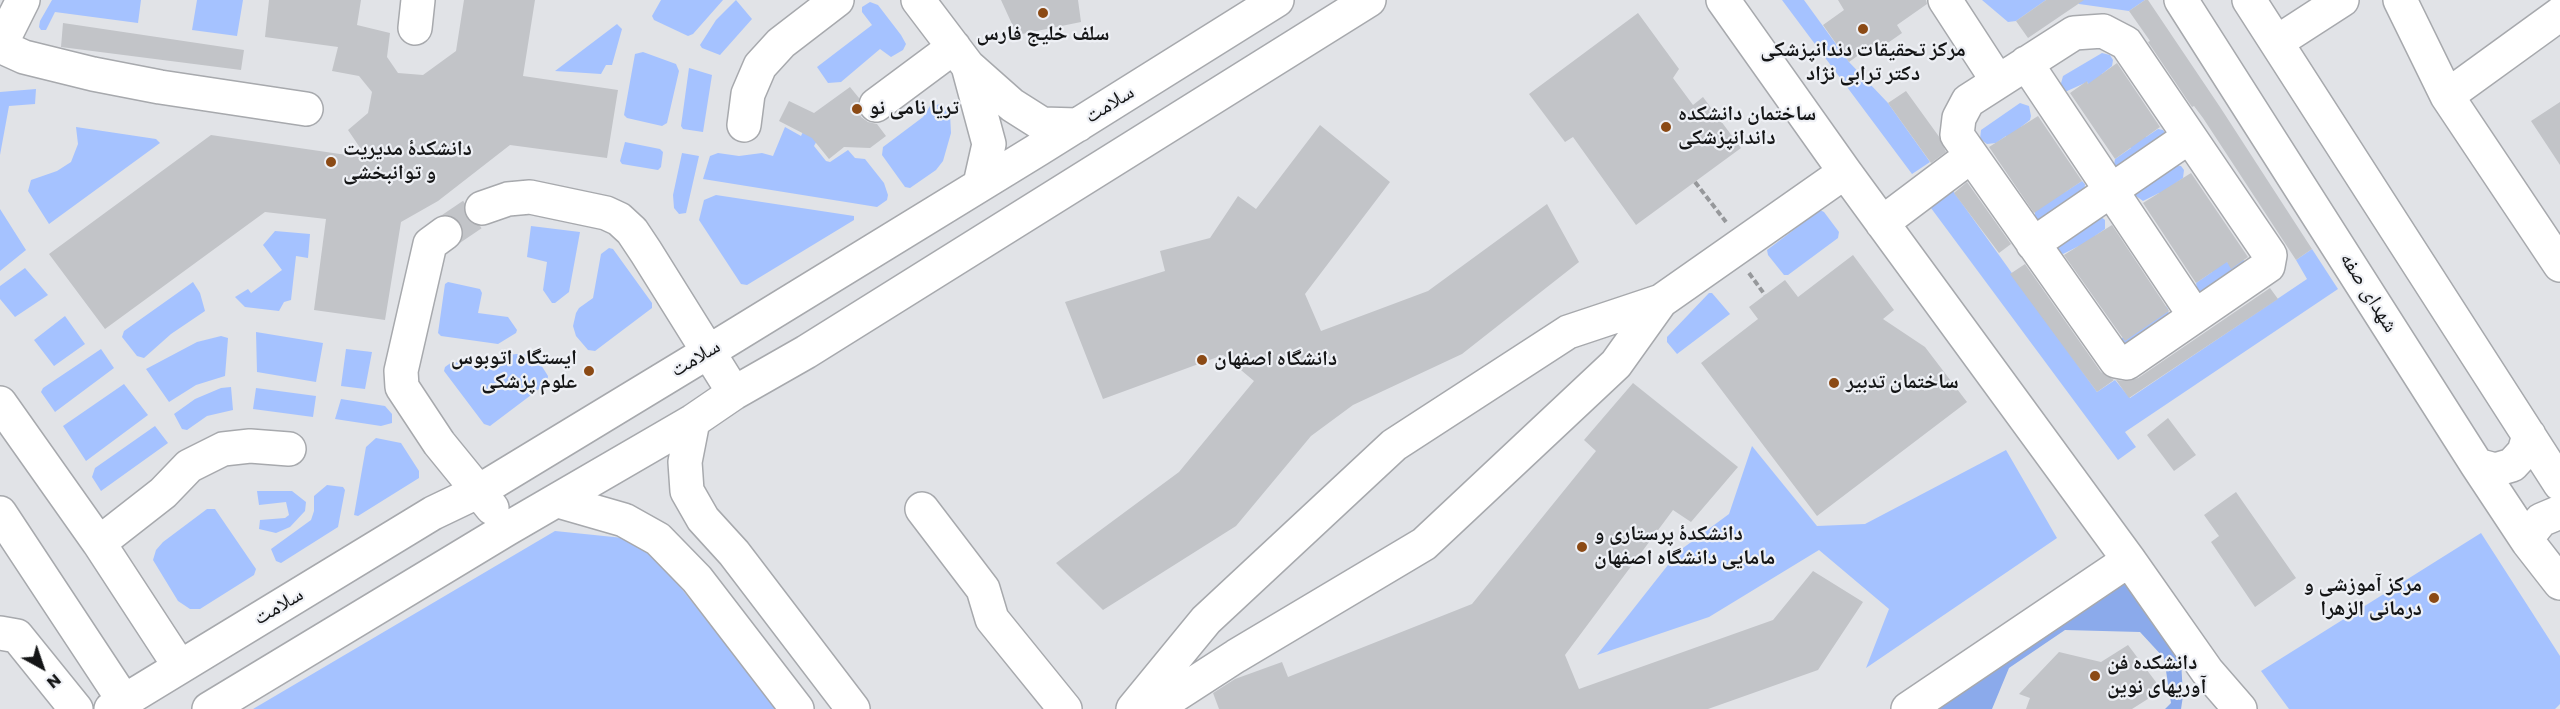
<!DOCTYPE html>
<html>
<head>
<meta charset="utf-8">
<style>
	body { margin:0 }
	#map { position:relative; width:2560px; height:709px; overflow:hidden; background:#e1e3e7; font-family:Poppins,sans-serif }
	canvas { display:block }
	.north { position:absolute; left:12px; top:637px; width:60px; height:60px; -webkit-text-stroke:4px #eef0f5; paint-order:stroke; rotate:140deg; font-size:16px; font-weight:700; line-height:24px; text-align:center; color:#141516 }
	.north::after { content:''; display:block; margin:auto; width:21px; height:27px; background:#141516; clip-path:polygon(50% 0,100% 100%,50% 72%,0 100%) }
</style>
</head>
<body>
<div id="map">
<canvas width="2560" height="709"></canvas>
<div class="north">N</div>
</div>
<script>
const c = document.querySelector('canvas').getContext('2d');
c.lineJoin = 'round';
function fill(path, color) {
  c.fillStyle = color;
  c.fill(path, 'evenodd');
}
function poly(rows) {
  const path = new Path2D();
  for (const r of rows) {
    path.moveTo(r[0], r[1]);
    for (let i = 2; i < r.length; i += 2) path.lineTo(r[i], r[i + 1]);
  }
  return path;
}
function trace(path, color, width, dash) {
  c.strokeStyle = color;
  c.lineWidth = width;
  c.lineCap = dash ? 'butt' : 'round';
  c.setLineDash(dash || []);
  c.stroke(path);
}
function drawText(font, color, halo, rows, align = 'center') {
  c.font = font + ' Poppins,"Noto Naskh Arabic",sans-serif';
  c.lineWidth = 4.5;
  c.setLineDash([]);
  c.textBaseline = 'middle';
  c.strokeStyle = halo;
  c.fillStyle = color;
  for (const [text, x, y, turn = 0] of rows) {
    c.save();
    c.translate(x, y);
    c.rotate((+turn || 0) * Math.PI / 180);
    c.textAlign = isNaN(turn) ? turn : align;
    if (halo) c.strokeText(text, 0, 0);
    c.fillText(text, 0, 0);
    c.restore();
  }
}
const green = poly([
	[52,0,141,0,138,23,55,12,46,30,41,30,39,27,40,21],
	[197,0,243,0,237,36,192,30],
	[661,0,723,0,693,34,688,36,654,20,652,16],
	[736,0,752,19,720,55,702,48,700,45,716,20],
	[1782,0,1804,0,1849,62,1888,103,1930,162,1912,174],
	[1982,0,2046,0,2016,21,2008,22],
	[2076,0,2145,0,2129,11,2079,4],
	[870,2,878,5,901,35,906,44,903,50,891,57,880,49,841,82,828,83,817,67,872,25,862,12,862,7],
	[617,24,622,29,612,65,606,65,601,74,555,71],
	[643,52,676,64,679,71,667,123,662,126,627,118,624,115,635,54],
	[2102,53,2110,55,2113,60,2112,66,2102,74,2146,137,2158,129,2163,130,2166,134,2119,172,2114,165,2115,159,2131,148,2087,82,2065,92,2060,87,2063,76],
	[689,68,712,75,703,132,683,129,681,126],
	[36,89,35,104,9,106,0,155,0,92],
	[2020,103,2029,106,2031,116,2030,120,2021,127,2065,192,2082,181,2085,184,2084,196,2039,223,2035,219,2035,212,2006,136,1996,143,1987,144,1980,139,1981,130],
	[942,104,950,114,951,133,943,161,936,170,910,188,905,187,882,155,883,147,923,117,930,106],
	[812,113,819,137,814,146,826,161,830,162,848,150,855,158,865,159,884,183,888,195,887,200,877,207,703,179,710,156,718,153,739,156,762,153,773,156,785,127,801,136],
	[76,127,156,139,160,143,49,224,28,191,31,180,57,171,71,162,78,144],
	[625,142,660,149,663,152,661,167,658,170,622,164,620,161],
	[682,153,699,156,686,213,679,214,674,208,673,195],
	[2174,165,2181,166,2184,170,2183,178,2173,185,2228,263,2242,259,2246,262,2205,297,2198,293,2196,283,2212,272,2159,193,2143,201,2136,196,2134,189],
	[1951,188,2097,392,2115,380,2130,398,2307,279,2296,260,2312,249,2338,289,2125,432,2136,447,2118,460,1928,204],
	[716,195,854,216,854,220,747,285,741,284,699,220,704,200],
	[0,209,26,250,0,271],
	[1820,210,1824,212,1839,232,1838,238,1788,275,1784,275,1768,255,1767,250],
	[2100,216,2105,220,2105,229,2095,236,2149,317,2166,306,2168,309,2169,316,2122,353,2119,340,2135,329,2079,246,2063,254,2056,251,2055,242],
	[531,226,580,232,569,292,555,303,552,303,543,290,547,262,527,257],
	[275,231,310,234,308,258,296,256,291,300,284,302,279,311,245,307,235,297,248,289,251,293,282,270,263,245],
	[609,248,613,249,652,303,652,308,595,351,588,350,576,336,573,326,576,313,579,308,593,298,601,254],
	[25,268,48,295,15,317,0,299,0,286],
	[193,282,200,293,205,311,171,334,144,358,137,356,122,337,124,331],
	[448,282,480,289,482,293,478,313,508,317,517,330,516,333,498,344,441,336,438,333,445,284],
	[1709,293,1712,293,1730,314,1677,354,1667,342,1667,337],
	[65,316,85,344,54,366,34,340],
	[256,332,323,343,316,382,257,372],
	[221,336,228,338,225,376,196,385,169,402,146,369,197,342],
	[101,349,114,368,55,412,41,392,43,388],
	[346,349,372,352,365,389,341,386],
	[516,354,530,355,538,360,548,376,547,383,490,426,484,424,444,371,445,367,452,362,497,366,510,355],
	[124,384,148,415,86,461,63,426],
	[231,387,233,410,207,416,187,430,182,429,174,414,195,399,221,388],
	[256,388,316,396,313,417,253,409],
	[341,399,385,406,392,414,392,423,381,426,335,419],
	[155,426,168,443,101,491,92,477,95,468],
	[376,438,401,443,419,471,419,478,358,516,354,515,366,447],
	[1752,446,1817,526,1865,524,2006,450,2057,538,1866,668,1889,609,1819,550,1709,617,1597,655,1679,551,1729,514],
	[327,485,343,487,345,490,338,527,281,563,276,561,271,549,311,520,314,511,314,496],
	[257,491,292,491,306,502,305,511,290,527,276,533,259,529,260,520,285,518,289,515,286,502,259,505],
	[207,509,215,509,256,569,254,575,200,609,190,609,178,601,153,560,156,550,163,542],
	[555,531,643,540,777,709,253,709],
	[2481,533,2560,656,2560,704,2555,709,2289,709,2261,671]
]);
const forest = poly([
	[2132,570,2180,642,2183,696,2181,709,2165,709,2171,703,2164,658,2140,632,2065,630,2009,668,1992,709,1930,709]
]);
const building = poly([
	[269,0,361,0,357,25,390,33,387,57,398,73,423,75,456,51,464,0,535,0,523,76,618,90,607,158,510,145,438,201,401,222,385,320,314,310,326,219,265,212,105,329,49,254,211,135,367,158,348,130,368,113,372,92,359,76,332,71,338,47,265,37],
	[1001,0,1078,0,1081,22,1017,35],
	[1838,0,1926,0,1927,4,1897,25,1902,33,1882,47,1878,41,1849,62,1823,25,1844,10],
	[2046,0,2084,0,2028,38,2016,21],
	[2145,0,2148,0,2220,107,2312,249,2296,260,2203,118,2194,106,2192,107,2148,42,2150,41,2129,11],
	[1638,13,1679,69,1673,78,1693,105,1703,97,1741,148,1636,225,1573,137,1565,142,1529,94],
	[63,23,244,50,241,70,61,47],
	[2117,63,2160,127,2115,159,2070,93,2087,81,2088,84],
	[850,87,859,98,858,108,861,117,868,122,877,124,886,136,870,148,844,147,829,159,812,138,779,121,789,101,814,113],
	[1906,91,1940,138,1946,152,1931,163,1888,103],
	[2560,102,2560,165,2531,121],
	[2038,116,2082,181,2034,213,1989,147],
	[1320,125,1390,182,1305,294,1321,331,1428,291,1547,204,1579,262,1462,354,1353,405,1311,436,1236,526,1103,610,1056,563,1179,472,1254,381,1223,355,1103,399,1065,302,1165,271,1160,251,1210,238,1238,196,1256,209],
	[2191,173,2248,257,2231,269,2227,262,2196,283,2143,203],
	[1967,182,2011,244,1999,253,1954,193],
	[2112,225,2169,311,2125,341,2064,255],
	[1853,255,1894,310,1883,319,1925,347,1967,402,1817,516,1701,363,1758,319,1749,307,1785,280,1798,297],
	[2025,264,2101,372,2114,380,2097,392,2010,274],
	[2270,288,2278,299,2129,398,2116,380,2125,381,2138,378],
	[1633,383,1738,467,1691,522,1673,510,1565,655,1579,689,1773,620,1813,571,1863,602,1818,670,1708,709,1219,709,1213,693,1235,679,1282,662,1288,677,1472,604,1596,451,1584,440],
	[2168,418,2196,455,2174,471,2147,435],
	[2236,492,2296,578,2255,607,2211,542,2219,536,2204,515],
	[2128,645,2162,690,2132,709,2026,709,2030,698,2019,694,2059,652,2101,662]
]);
const minorTunnel = poly([
	[445,233,482,208]
]);
const path = poly([
	[1695,182,1726,222],
	[1749,273,1765,295]
]);
const minor = poly([
	[918,0,968,66,1012,105,1042,124,1078,125],
	[1723,0,1845,172,2129,560,2207,671,2240,709],
	[1945,0,1997,80],
	[2400,0,2447,96,2560,265],
	[415,28,418,0],
	[2103,31,2126,43,2270,255,2268,266,2127,363,2116,361,1957,135,1959,118,1968,101,2074,33,2103,31],
	[2277,42,2342,0],
	[0,46,24,57,93,74,160,87,306,109],
	[0,46,23,0],
	[2026,63,2195,316],
	[968,66,989,144,980,184],
	[2447,96,2560,14],
	[876,105,954,47],
	[744,125,748,94,760,66,781,43,837,0],
	[482,208,508,199,530,197,606,213,619,219,632,231,646,252,734,393],
	[1882,223,1971,156],
	[445,233,430,244,401,371,402,387,439,443,492,508],
	[2033,244,2189,137],
	[0,403,99,543,180,667],
	[693,421,685,462,687,491,703,519,734,553,853,709],
	[558,501,624,520,658,539,697,579,797,709],
	[922,509,983,589,992,619,1065,709],
	[0,513,124,701],
	[99,543,163,493,189,466,223,449,250,446,289,449],
	[0,633,17,636,76,709],
	[111,709,433,513,479,491,708,352,1039,149,1277,0],
	[209,709,507,529,693,421,734,393,806,352,1369,0],
	[1133,709,1206,620,1394,445,1568,332,1661,301,1845,172],
	[1154,709,1236,656,1424,544,1616,364,1661,301],
	[1908,709,2129,560]
]);
const major = poly([
	[2181,0,2477,465,2528,542,2560,583],
	[2249,0,2560,484],
	[2477,465,2495,470,2512,465,2524,452,2529,435],
	[2528,542,2530,534,2541,520,2560,512]
]);
const markers = [
	[1043,13,6,"#8b4a15"],
	[1863,29,6,"#8b4a15"],
	[857,109,6,"#8b4a15"],
	[1666,127,6,"#8b4a15"],
	[331,162,6,"#8b4a15"],
	[1202,360,6,"#8b4a15"],
	[589,371,6,"#8b4a15"],
	[1834,383,6,"#8b4a15"],
	[1582,547,6,"#8b4a15"],
	[2434,598,6,"#8b4a15"],
	[2095,676,6,"#8b4a15"]
];
const poiNames = [
	["سلف خلیج فارس",1043,35,"center"],
	["مرکز تحقیقات دندانپزشکی",1863,51,"center"],
	["دکتر ترابی نژاد",1863,75,"center"],
	["تریا نامی نو",869,109],
	["ساختمان دانشکده",1678,115],
	["داندانپزشکی",1678,139],
	["دانشکدهٔ مدیریت",343,150],
	["و توانبخشی",343,174],
	["ایستگاه اتوبوس",577,359,"right"],
	["علوم پزشکی",577,383,"right"],
	["دانشگاه اصفهان",1214,360],
	["ساختمان تدبیر",1846,383],
	["دانشکدهٔ پرستاری و",1594,535],
	["مامایی دانشگاه اصفهان",1594,559],
	["مرکز آموزشی و",2422,586,"right"],
	["درمانی الزهرا",2422,610,"right"],
	["دانشکده فن",2107,664],
	["آوریهای نوین",2107,688]
];
const streetNames = [
	["سلامت",1110,105,-32],
	["شهدای صفه",2368,293,58],
	["سلامت",696,359,-31],
	["سلامت",279,607,-31]
];
fill(green, '#a5c2ff');
fill(forest, '#8baaeb');
fill(building, '#c2c4c8');
trace(minorTunnel, '#c2c4c8', 33, [33, 16]);
trace(minor, '#a7a9ad', 36);
trace(major, '#a7a9ad', 36);
trace(path, '#96989b', 4, [6, 3]);
trace(minor, '#fff', 33);
trace(major, '#fff', 33);
for (const [x, y, r, color] of markers) {
  const dot = new Path2D();
  dot.arc(x, y, r, 0, 2 * Math.PI);
  c.fillStyle = color;
  c.fill(dot);
  trace(dot, '#eef0f5', 2);
}
drawText('bold 21px', '#141516', '#eef0f5', poiNames, 'left');
drawText('21px', '#141516', '#eef0f5', streetNames);
</script>
</body>
</html>
